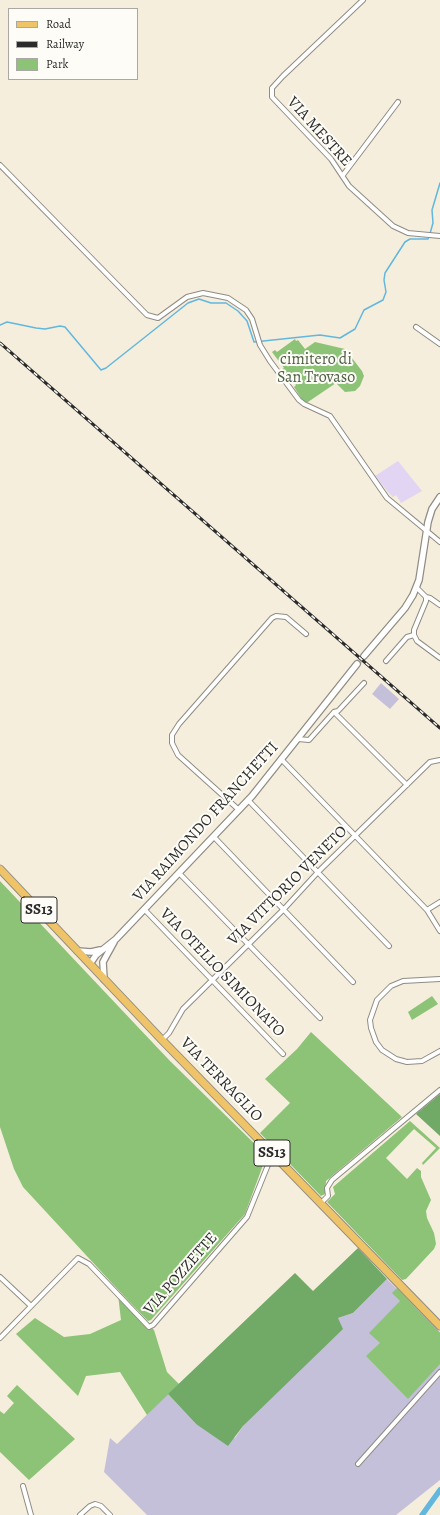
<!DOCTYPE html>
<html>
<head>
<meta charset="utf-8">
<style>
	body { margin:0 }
	#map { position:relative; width:440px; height:1515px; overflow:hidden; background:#f5eedc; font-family:Alegreya,serif }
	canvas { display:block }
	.legend { position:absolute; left:8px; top:8px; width:130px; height:72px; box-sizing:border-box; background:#fdfcf7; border:1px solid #a9a8a5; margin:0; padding:5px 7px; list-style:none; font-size:12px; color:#2b2b2b }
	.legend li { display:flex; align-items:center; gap:8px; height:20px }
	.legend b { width:20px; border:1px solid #a9a8a5 }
</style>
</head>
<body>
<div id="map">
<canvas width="440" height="1515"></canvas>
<ul class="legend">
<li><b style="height:5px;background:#efc469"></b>Road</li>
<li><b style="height:5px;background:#2b2b2b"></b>Railway</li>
<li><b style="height:11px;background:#8cc376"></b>Park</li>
</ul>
</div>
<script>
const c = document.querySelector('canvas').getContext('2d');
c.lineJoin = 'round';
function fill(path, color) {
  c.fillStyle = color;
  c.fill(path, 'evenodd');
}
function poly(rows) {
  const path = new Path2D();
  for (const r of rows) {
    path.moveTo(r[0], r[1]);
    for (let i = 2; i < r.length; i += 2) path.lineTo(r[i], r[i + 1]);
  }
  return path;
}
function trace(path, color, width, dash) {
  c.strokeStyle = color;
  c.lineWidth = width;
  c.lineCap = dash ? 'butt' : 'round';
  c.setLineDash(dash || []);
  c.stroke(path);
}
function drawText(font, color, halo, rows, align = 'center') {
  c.font = font + ' Alegreya,serif';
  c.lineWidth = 4;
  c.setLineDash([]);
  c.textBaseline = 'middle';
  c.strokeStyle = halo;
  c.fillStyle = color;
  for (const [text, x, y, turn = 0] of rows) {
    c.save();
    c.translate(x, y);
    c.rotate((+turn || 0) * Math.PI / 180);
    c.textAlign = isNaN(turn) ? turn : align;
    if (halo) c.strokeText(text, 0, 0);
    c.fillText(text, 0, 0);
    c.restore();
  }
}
const built = poly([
	[398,461,422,491,401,503,396,495,393,497,388,492,375,476]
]);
const industrial = poly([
	[381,683,399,699,390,709,372,694],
	[387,1279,440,1332,440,1480,396,1515,147,1515,104,1472,110,1438,117,1444,168,1394,196,1424,235,1438,243,1426,338,1318,353,1313]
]);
const green = poly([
	[295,339,296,341,298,340,305,349,315,342,345,349,362,371,364,376,360,386,355,391,345,392,336,383,305,404,294,387,296,385,291,378,289,379,287,373,284,375,281,370,284,368,272,352,275,350,277,352],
	[0,881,170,1061,264,1153,263,1165,245,1214,151,1320,148,1321,122,1294,23,1187,14,1169,0,1127],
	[432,996,438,1004,412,1020,408,1012],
	[311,1032,402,1117,326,1181,325,1194,321,1196,260,1133,290,1103,265,1079,297,1049],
	[410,1121,440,1148,423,1165,422,1163,436,1148,414,1129,386,1158,407,1179,417,1168,421,1171,421,1177,431,1200,426,1211,427,1218,434,1233,436,1244,434,1249,406,1279,402,1280,327,1202,335,1194,333,1187],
	[397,1288,440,1333,440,1364,408,1399,366,1356,380,1343,369,1333,400,1301,392,1293],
	[118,1295,154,1330,167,1372,179,1384,147,1415,120,1372,86,1376,78,1396,16,1334,35,1318,64,1337,90,1334,121,1320],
	[17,1385,75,1439,29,1480,0,1452,0,1411,4,1414,14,1403,7,1396]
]);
const forest = poly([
	[440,1094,440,1136,416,1114],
	[358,1248,387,1279,353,1313,338,1318,343,1329,243,1426,228,1446,196,1424,168,1394,295,1273,313,1291]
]);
const stream = poly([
	[0,325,7,322,36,328,45,329,60,326,65,327,101,370,106,368,188,303,199,299,211,303,226,303,238,311,247,321,254,342,320,335,340,338,355,329,364,310,383,300,386,292,384,280,385,273,405,242,410,239,428,239,429,237,433,223,432,210,440,183]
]);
const canal = poly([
	[422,1515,440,1490]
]);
const tertiaryTunnel = poly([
	[357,664,364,656]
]);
const minor = poly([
	[363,0,283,76,272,88,272,97,331,159,349,186,393,226,408,233,440,236],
	[0,165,147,315,158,318,187,297,203,293,228,298,246,310,252,319,260,345,270,361,299,400,304,404,330,416,387,498,440,542],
	[343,175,398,102],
	[416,327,440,344],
	[417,588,426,597,430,598,440,605],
	[426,597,426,601,414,630,414,635,417,641,440,658],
	[386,661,407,637,414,635],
	[334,712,338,711,364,683],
	[298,739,309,740,334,712,407,785],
	[282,760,427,910,440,931],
	[248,800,389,946],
	[239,810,178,755,172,743,172,735,179,724,272,618,276,616,286,617,306,634],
	[214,837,353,982],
	[179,873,320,1018],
	[144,909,283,1054],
	[427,910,440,902],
	[440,979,403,981,391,986,377,1000,370,1020,371,1028,376,1042,382,1050,396,1059,407,1062,422,1061,440,1051],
	[162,1040,169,1033,183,1009,284,909,318,872,430,762,440,760],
	[321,1203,328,1196,327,1188,332,1180,440,1090],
	[0,1277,31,1306],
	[0,1338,78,1258,89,1264,149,1327,153,1325,247,1217,268,1165,274,1155],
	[358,1464,440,1372],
	[23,1486,31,1515],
	[80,1515,90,1506,95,1504,101,1506,110,1515]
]);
const tertiary = poly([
	[364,656,405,608,413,595,419,580,428,522,432,509,440,497],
	[78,951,91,952,100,950],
	[90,964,96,955,116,939,252,796,357,664],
	[104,979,103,962,114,942]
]);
const primary = poly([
	[0,869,162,1040,440,1326]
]);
const rail = poly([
	[0,343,440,728]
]);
const shields = [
	[39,910,36],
	[272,1153,36]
];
const shieldNames = [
	["SS13",39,910],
	["SS13",272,1153]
];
const streetNames = [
	["VIA MESTRE",319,132,48],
	["VIA RAIMONDO FRANCHETTI",206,822,-48],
	["VIA VITTORIO VENETO",288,886,-45],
	["VIA OTELLO SIMIONATO",222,973,46],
	["VIA TERRAGLIO",221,1080,46],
	["VIA POZZETTE",181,1274,-49]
];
const parkNames = [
	["cimitero di",316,360],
	["San Trovaso",316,378]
];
fill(built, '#e2d4f3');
fill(industrial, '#c5c0da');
fill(green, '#8cc376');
fill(forest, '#71a967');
trace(stream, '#62b7df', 1.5);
trace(canal, '#62b7df', 5.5);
trace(tertiaryTunnel, '#cdc7b9', 5.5, [5.5, 3]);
trace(minor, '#908c84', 6);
trace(tertiary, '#908c84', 8);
trace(primary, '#908c84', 9);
trace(minor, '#fff', 4);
trace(tertiary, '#fff', 5.5);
trace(primary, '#efc469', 7);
trace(rail, '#2b2b2b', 3);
trace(rail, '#fdfcf7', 1.5, [4.5]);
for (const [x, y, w] of shields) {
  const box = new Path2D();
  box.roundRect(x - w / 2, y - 13, w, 26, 3);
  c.fillStyle = '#fdfcf7';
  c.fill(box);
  trace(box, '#2b2b2b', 1);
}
drawText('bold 15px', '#2b2b2b', null, shieldNames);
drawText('16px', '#2b2b2b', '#fdfcf7', streetNames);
drawText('16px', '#4d6045', '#fdfcf7', parkNames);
</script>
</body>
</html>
